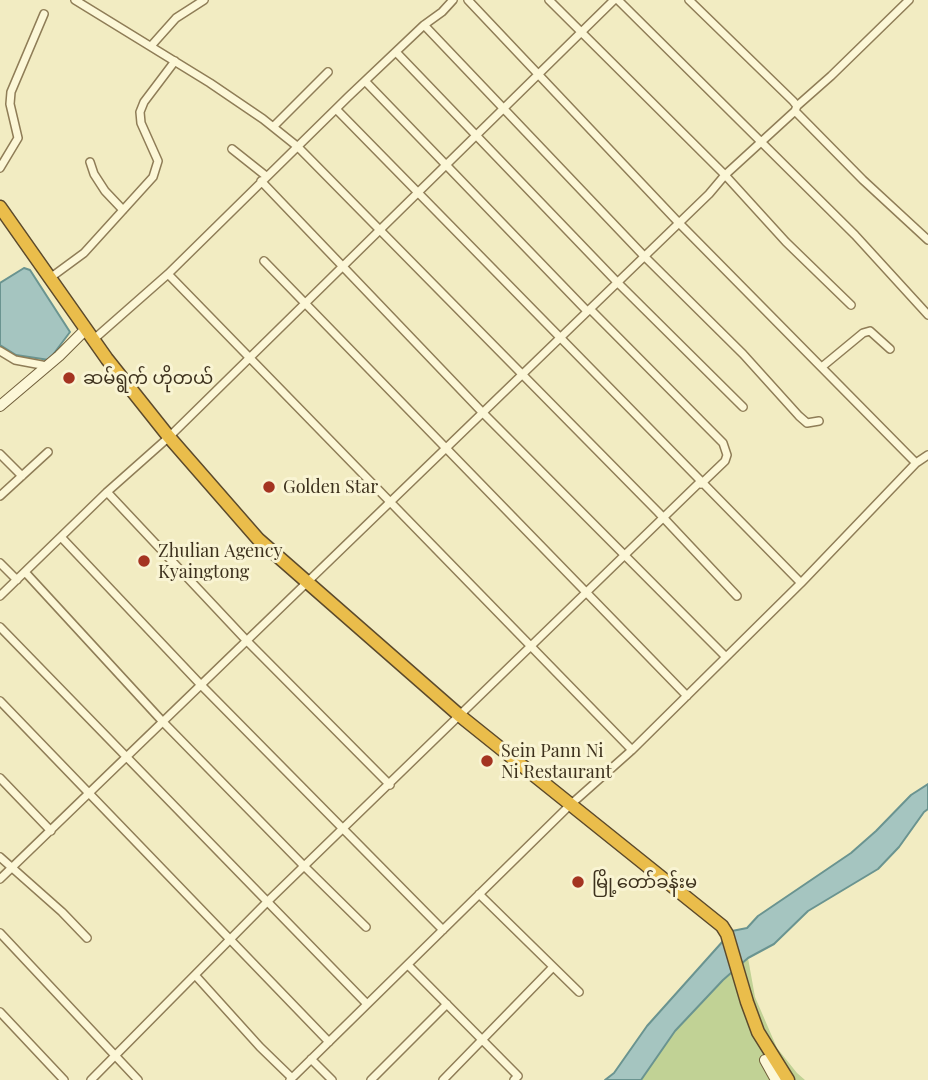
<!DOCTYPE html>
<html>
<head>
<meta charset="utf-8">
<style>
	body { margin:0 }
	canvas { display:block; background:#f2ecc2 }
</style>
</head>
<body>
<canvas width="928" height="1080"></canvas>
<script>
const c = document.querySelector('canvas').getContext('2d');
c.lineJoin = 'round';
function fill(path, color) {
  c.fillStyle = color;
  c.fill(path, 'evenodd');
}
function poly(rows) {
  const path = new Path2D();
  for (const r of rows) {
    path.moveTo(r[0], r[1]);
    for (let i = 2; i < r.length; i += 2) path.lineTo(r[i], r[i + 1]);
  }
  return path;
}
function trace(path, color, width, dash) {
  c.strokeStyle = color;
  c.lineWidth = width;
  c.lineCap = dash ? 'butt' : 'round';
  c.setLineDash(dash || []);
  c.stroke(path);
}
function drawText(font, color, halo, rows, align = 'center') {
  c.font = font + ' "Playfair Display","Noto Sans Myanmar",serif';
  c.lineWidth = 6;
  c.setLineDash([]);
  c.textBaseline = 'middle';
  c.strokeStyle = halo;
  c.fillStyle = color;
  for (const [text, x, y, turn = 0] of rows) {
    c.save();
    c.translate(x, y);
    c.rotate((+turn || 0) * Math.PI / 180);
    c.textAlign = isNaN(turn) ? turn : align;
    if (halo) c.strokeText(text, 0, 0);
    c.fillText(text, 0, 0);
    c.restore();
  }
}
const green = poly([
	[748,958,755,997,777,1048,797,1073,805,1080,641,1080,675,1031,723,980]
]);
const water = poly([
	[24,268,30,270,70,332,49,360,16,355,0,345,0,283,24,268],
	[928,784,928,809,924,812,899,847,878,869,808,911,774,944,748,958,723,980,675,1031,641,1080,605,1080,614,1073,647,1026,732,931,747,928,758,916,851,853,876,831,911,795,928,784]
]);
const street = poly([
	[75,0,210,83,263,119,298,147,658,512,737,596],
	[468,0,678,222,916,463],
	[549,0,725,175,786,242,851,305],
	[618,0,855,235,928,315],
	[424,25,644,256,743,354,799,416,807,423,819,421],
	[151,46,176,18,204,0],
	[396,52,617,282,743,407],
	[365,81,587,311],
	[797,106,831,76,909,0],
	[336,109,801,583],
	[795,111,863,180,928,240],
	[273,127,328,72],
	[232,149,266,176],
	[90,162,94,174,105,191,123,210],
	[0,168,18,138,10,104,11,92,44,14],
	[261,181,483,413,726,657],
	[264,261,687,696],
	[168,274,632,750],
	[50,278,84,253,153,177,158,161,141,123,140,112,144,102,175,61],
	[590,309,723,443,727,455,725,461,701,484],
	[93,340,168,274,348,97,424,25,442,12,453,0],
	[0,351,15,360,47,366],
	[823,366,863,333,870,331,890,349],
	[0,454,22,476],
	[107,492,247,641,390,785],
	[0,496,48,452],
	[61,537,201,685,443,930],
	[0,563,17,580],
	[25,572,163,722,305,867,366,927],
	[0,596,107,492,169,437,614,0],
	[0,627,367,1004],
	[0,701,329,1042],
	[0,778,51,831],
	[0,857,62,912,87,938],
	[0,879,709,194,725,175,795,111,797,106,793,101,689,0],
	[479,894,579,992],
	[0,933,138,1080],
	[408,965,518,1076,514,1080],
	[195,975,260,1047,292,1078],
	[0,1012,64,1080],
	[311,1059,332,1080],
	[91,1080,267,902,700,482],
	[290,1080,569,806,632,750,801,583,916,463,928,455],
	[371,1080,447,1004],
	[443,1080,553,967]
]);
const secondary = poly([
	[0,406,59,356,86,329],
	[765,1060,776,1080]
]);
const highway = poly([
	[0,207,107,359,169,437,258,539,459,715,722,926,727,934,747,1002,758,1032,788,1080]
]);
const markers = [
	[69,378,7,"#a43421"],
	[269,487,7,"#a43421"],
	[144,561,7,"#a43421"],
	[487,761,7,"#a43421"],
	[578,882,7,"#a43421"]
];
const poiNames = [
	["ဆမ်ရွက် ဟိုတယ်",83,378],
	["Golden Star",283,487],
	["Zhulian Agency",158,551],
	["Kyaingtong",158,572],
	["Sein Pann Ni",501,751],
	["Ni Restaurant",501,772],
	["မြို့တော်ခန်းမ",592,882]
];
fill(green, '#c1d295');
fill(water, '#a5c5c0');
trace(water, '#6a9490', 2);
trace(street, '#8f7d57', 10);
trace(secondary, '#705e3a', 12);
trace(highway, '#5c4a2c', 15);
trace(street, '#fcf7d7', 7);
trace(secondary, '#fcf7d7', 10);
trace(highway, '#eabd4b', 12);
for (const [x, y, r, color] of markers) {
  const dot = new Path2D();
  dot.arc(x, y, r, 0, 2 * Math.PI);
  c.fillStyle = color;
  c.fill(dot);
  trace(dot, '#f9f4d3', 2.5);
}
drawText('18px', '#3d311d', '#f9f4d3', poiNames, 'left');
</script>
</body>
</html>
